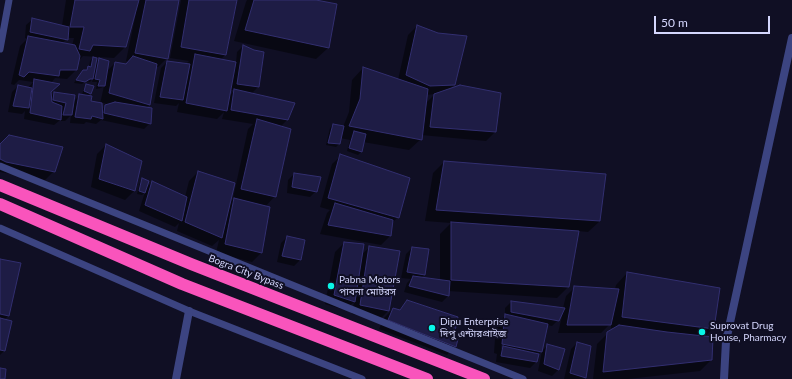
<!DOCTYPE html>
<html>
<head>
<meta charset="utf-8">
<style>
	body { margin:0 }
	#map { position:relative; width:792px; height:379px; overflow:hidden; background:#100f24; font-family:Lato,sans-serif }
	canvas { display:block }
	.scale { position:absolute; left:654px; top:16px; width:116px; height:18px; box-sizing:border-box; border:2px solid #d4d6fd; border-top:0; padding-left:5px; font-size:12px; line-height:14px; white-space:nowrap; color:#d4d6fd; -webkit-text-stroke:3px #100f24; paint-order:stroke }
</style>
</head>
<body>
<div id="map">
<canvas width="792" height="379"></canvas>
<div class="scale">50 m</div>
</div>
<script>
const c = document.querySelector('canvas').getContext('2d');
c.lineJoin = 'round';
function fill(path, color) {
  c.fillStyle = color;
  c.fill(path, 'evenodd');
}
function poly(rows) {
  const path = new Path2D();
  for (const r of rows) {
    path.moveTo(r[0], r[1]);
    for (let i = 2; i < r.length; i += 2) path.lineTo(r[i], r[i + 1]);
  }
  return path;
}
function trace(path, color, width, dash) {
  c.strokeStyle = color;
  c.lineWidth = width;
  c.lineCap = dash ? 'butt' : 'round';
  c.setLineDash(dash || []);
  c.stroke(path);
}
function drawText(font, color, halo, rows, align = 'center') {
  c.font = font + ' Lato,"Noto Sans Bengali",sans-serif';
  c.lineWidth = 4;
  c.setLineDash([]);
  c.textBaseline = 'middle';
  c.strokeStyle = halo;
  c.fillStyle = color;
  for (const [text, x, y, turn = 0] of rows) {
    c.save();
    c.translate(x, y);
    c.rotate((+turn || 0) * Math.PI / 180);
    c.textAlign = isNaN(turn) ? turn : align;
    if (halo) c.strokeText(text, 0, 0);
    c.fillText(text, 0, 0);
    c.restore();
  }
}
const shadow = poly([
	[66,0,178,0,167,58,158,67,155,67,149,105,146,108,150,123,144,129,101,120,96,124,86,122,84,124,70,123,71,115,65,121,59,121,54,125,24,119,25,111,22,114,8,112,12,92,18,86,28,88,33,82,19,80,14,85,11,84,20,46,27,39,25,38,26,25,33,19,62,26],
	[135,12,136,13,126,61,128,62,125,65,115,63,106,72,99,60,95,63,93,58,90,61,89,67,80,74,74,83,82,84,86,81,90,82,93,78,92,82,97,82,96,89,101,88,104,86,100,104,90,102,87,97,90,94,87,85,84,88,82,95,80,95,73,102,54,93,50,97,51,83,55,78,67,79,76,70,78,61,83,56,114,58,125,47],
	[67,38,74,38,72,46,62,44],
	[101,102,109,105,105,106,102,110],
	[181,0,236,0,225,55,220,60,236,63,237,52,243,46,258,87,251,94,287,120,280,127,275,196,265,207,269,208,261,253,252,262,216,253,219,240,212,246,177,231,179,223,175,227,139,211,145,192,142,195,137,194,140,182,142,179,146,188,152,182,185,197,189,181,198,172,229,204,234,198,233,198,248,129,253,124,222,119,224,112,217,119,177,112,179,103,176,106,154,103,161,68,167,62,186,64,189,61,170,58],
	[230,90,235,90,228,97],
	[247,0,310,0,328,48,316,59,234,41,246,2],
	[417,26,454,85,449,90,495,132,486,141,421,135,421,139,409,150,363,142,361,152,358,155,347,151,350,140,340,138,339,144,336,147,326,145,330,128,333,125,343,127,349,112,352,80,363,68,398,80,408,35],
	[435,94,425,104,426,95],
	[0,145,54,171,45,180,0,172],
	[106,145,141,161,134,191,125,200,91,187,97,154],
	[341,156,398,217,392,223,390,236,381,245,320,234,327,213,330,210,320,207,332,164],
	[444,162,600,221,588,232,578,231,568,287,557,298,448,291,448,296,442,302,404,292,407,283,411,279,401,278,406,254,412,248,424,275,421,278,440,281,440,234,451,223,425,221,433,173],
	[294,174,316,191,310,197,287,193,288,180],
	[287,237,304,241,300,260,294,266,277,262,281,243],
	[344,243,361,255,370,247,399,251,388,311,379,320,352,314,354,302,345,310,325,304,335,252],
	[0,260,8,316,4,320,11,321,4,351,0,355],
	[627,273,713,328,705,337,711,360,700,371,628,379,593,379,597,344,608,333,616,329,611,328,611,323,601,333,558,333,563,312,558,320,552,326,547,325,541,351,538,354,536,362,530,368,496,362,497,354,494,353,496,324,505,316,505,308,511,302,563,308,566,296,575,287,615,289,616,285],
	[503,325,505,325,503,349,501,349],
	[408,301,453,336,455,346,447,355,379,329,384,318,393,309,399,310],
	[577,343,585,378,584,379,564,379,571,349],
	[548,345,564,349,558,370,552,376,538,371,542,351]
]);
const building = poly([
	[75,0,139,0,126,47,93,45,90,51,79,49,84,27,70,27,75,0],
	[146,0,179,0,168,59,135,53,146,0],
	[189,0,237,0,226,55,181,47,189,0],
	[254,0,316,0,337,4,329,48,245,30,254,0],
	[32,18,69,27,68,40,30,32,32,18],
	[417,25,438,33,467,36,455,85,430,86,406,75,417,25],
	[28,36,75,45,80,56,77,70,60,70,59,76,29,72,24,77,19,75,28,36],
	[243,45,254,50,264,52,259,87,237,84,243,45],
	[195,54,236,62,227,111,186,103,195,54],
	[133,56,157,64,150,105,109,93,115,62,126,64,133,56],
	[93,57,97,58,93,79,90,79,85,82,76,80,83,70,87,70,88,66,91,67,93,57],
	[99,58,109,61,105,86,98,86,100,80,95,79,99,58],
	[167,61,190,64,183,100,160,97,167,61],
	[363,67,428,89,422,140,349,126,360,99,363,67],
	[34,79,60,84,51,92,52,102,62,106,61,120,30,113,34,79],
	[86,84,94,86,91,94,84,91,86,84],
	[18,85,32,88,29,108,13,106,18,85],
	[460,85,501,93,496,132,430,127,434,94,460,85],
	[234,89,295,103,288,120,231,110,234,89],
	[54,92,75,95,72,115,63,115,66,103,53,100,54,92],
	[79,94,92,96,91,101,102,103,103,119,92,116,91,119,75,117,79,94],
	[115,102,152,108,151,124,104,113,105,105,115,102],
	[257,119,291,129,276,197,241,189,257,119],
	[333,124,344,126,340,144,328,143,333,124],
	[354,131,366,134,362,152,349,148,354,131],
	[9,135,63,147,55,172,6,162,0,159,0,144,9,135],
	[106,144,142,161,135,191,99,179,106,144],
	[340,154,410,178,399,218,328,198,340,154],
	[444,161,606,174,600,221,436,210,444,161],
	[198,171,235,183,222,238,185,222,198,171],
	[294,173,321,177,317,192,292,187,294,173],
	[142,178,149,181,145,193,139,191,142,178],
	[152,181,187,197,182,221,145,205,152,181],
	[234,198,270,207,262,253,225,244,234,198],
	[335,203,393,220,391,236,328,225,335,203],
	[451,222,579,231,569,287,451,280,451,222],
	[287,236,305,240,301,260,282,256,287,236],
	[344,242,364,244,355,302,334,295,344,242],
	[369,246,400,251,389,311,360,305,369,246],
	[412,247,429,249,425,275,407,272,412,247],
	[0,259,21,263,9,316,0,314,0,259],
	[627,272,720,288,714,329,622,317,627,272],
	[413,276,450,281,449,296,409,286,413,276],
	[574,286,619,289,611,325,567,325,574,286],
	[407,300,458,317,454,336,458,339,456,347,388,320,393,308,400,310,407,300],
	[511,301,565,308,559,321,511,312,511,301],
	[505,314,548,324,542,352,502,344,505,314],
	[0,318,12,321,5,351,0,350,0,318],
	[619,325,667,332,713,337,712,360,603,372,607,332,619,325],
	[577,342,591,346,586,378,570,373,577,342],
	[547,344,565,349,559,370,544,364,547,344],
	[503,346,539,354,537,362,501,356,503,346],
	[0,368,6,369,5,379,0,379,0,368]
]);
const lane = poly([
	[0,49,9,0],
	[0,166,523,379],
	[0,228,189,311,362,379]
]);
const street = poly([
	[176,379,189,311],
	[724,379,726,341,792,38]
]);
const highway = poly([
	[0,185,191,264,484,379],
	[0,204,182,284,427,379]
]);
const markers = [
	[331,286,4,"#09f5e8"],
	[432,328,4,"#09f5e8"],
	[702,332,4,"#09f5e8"]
];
const streetNames = [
	["Bogra City Bypass",246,272,21]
];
const poiNames = [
	["Pabna Motors",339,280],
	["পাবনা মোটরস",339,292],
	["Dipu Enterprise",440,322],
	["দিপু এন্টারপ্রাইজ",440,334],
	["Suprovat Drug",710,326],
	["House, Pharmacy",710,338]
];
fill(shadow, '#0007');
fill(building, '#1e1c45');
trace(building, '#322f70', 1);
trace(lane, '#3c4481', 7);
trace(street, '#3c4481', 8);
trace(highway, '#f954bc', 12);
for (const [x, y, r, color] of markers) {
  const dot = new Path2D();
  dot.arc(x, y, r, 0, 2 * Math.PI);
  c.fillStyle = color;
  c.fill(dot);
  trace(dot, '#100f24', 1.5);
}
drawText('10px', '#d4d6fd', '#100f24', streetNames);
drawText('10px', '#d4d6fd', '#100f24', poiNames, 'left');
</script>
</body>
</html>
